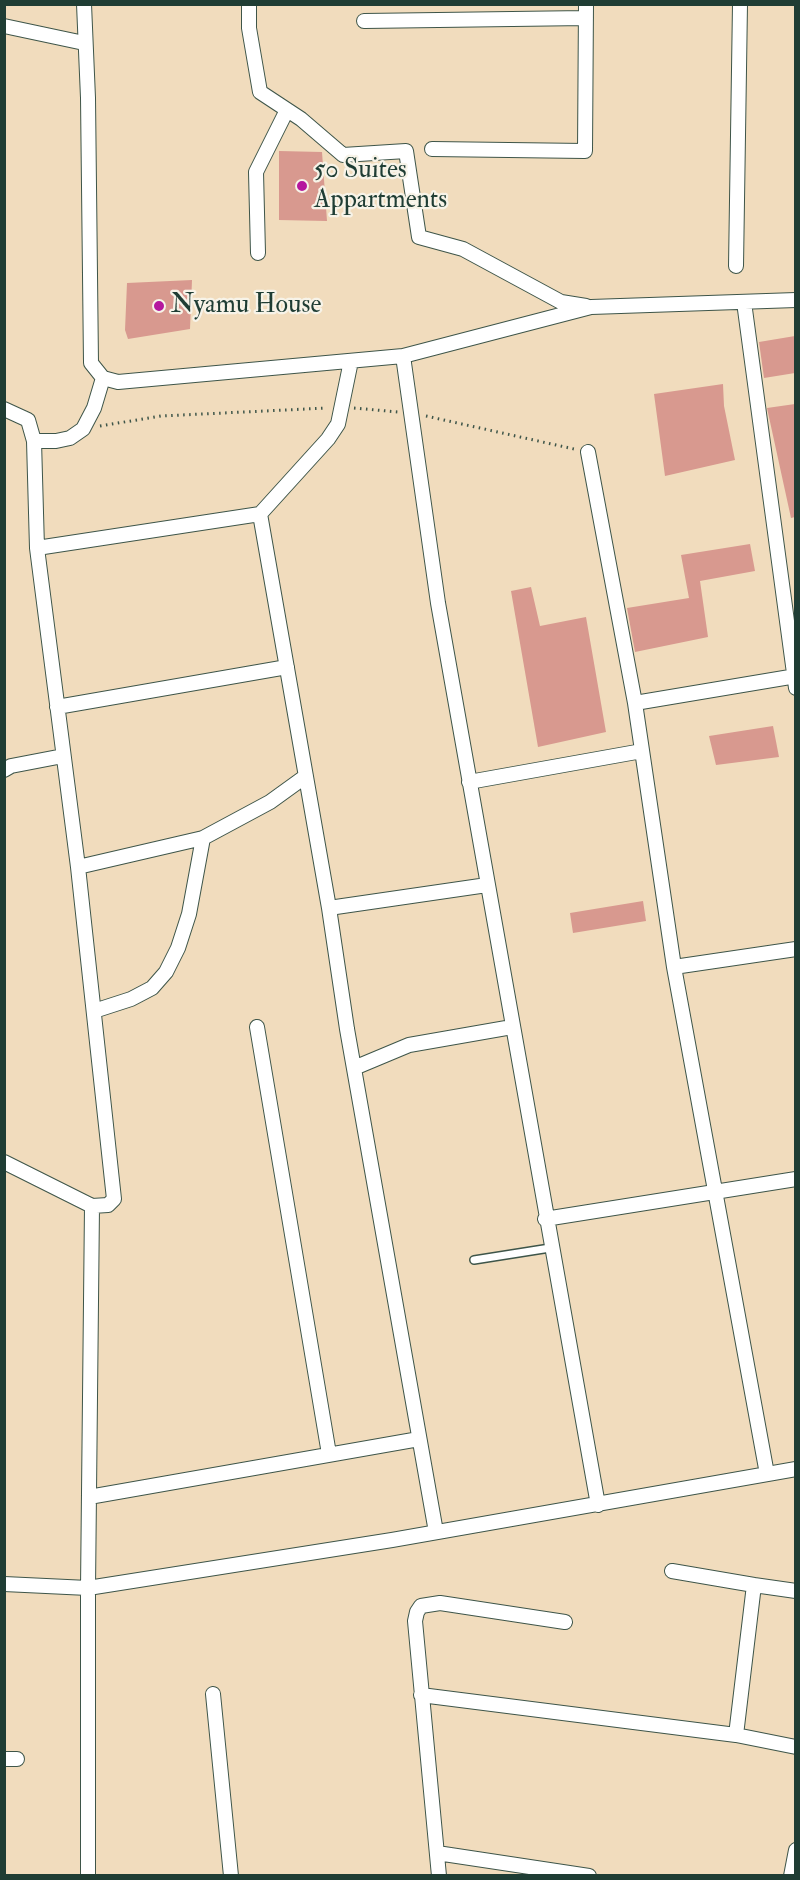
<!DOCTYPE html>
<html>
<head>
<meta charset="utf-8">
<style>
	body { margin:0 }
	#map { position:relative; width:800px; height:1880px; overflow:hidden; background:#f1dcbd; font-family:"IM FELL Double Pica",serif }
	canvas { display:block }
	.frame { position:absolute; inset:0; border:6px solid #1f3d34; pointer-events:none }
</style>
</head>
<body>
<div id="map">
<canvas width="800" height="1880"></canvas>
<div class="frame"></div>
</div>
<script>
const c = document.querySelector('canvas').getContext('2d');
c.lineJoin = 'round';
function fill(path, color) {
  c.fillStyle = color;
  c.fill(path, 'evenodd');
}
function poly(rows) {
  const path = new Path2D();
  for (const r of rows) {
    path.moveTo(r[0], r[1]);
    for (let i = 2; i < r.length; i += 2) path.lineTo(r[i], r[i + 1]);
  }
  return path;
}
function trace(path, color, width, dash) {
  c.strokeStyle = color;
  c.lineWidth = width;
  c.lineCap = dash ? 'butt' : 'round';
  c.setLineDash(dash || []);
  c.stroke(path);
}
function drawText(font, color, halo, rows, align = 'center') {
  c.font = font + ' "IM FELL Double Pica",serif';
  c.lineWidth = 4.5;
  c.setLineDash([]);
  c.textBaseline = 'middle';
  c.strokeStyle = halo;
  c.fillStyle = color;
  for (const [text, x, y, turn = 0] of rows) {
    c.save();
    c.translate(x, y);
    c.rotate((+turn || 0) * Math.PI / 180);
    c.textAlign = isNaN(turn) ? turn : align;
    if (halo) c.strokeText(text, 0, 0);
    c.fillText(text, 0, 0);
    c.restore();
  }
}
const building = poly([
	[279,151,322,152,327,221,279,220],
	[192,280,190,329,128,339,125,330,127,283],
	[795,336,795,373,764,378,759,342],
	[723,384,724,406,735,460,665,476,654,394],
	[795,404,795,517,791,518,767,408],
	[750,544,755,571,700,581,708,637,635,652,627,608,689,598,681,555],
	[531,587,540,626,586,617,606,732,538,747,511,591],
	[773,726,779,757,716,765,709,736],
	[643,901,646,921,573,933,570,913]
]);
const path = poly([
	[354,408,398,412],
	[426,416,574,449],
	[100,426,161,416,327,408]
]);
const service = poly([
	[474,1260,550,1248]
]);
const minor = poly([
	[84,4,88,98,91,363,103,378,118,382,403,356,591,307,796,300],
	[249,4,249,28,260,92,301,119,343,155,406,151,419,237,463,249,561,302,586,306],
	[364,21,586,18],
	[4,26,84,43],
	[432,149,585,151,586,4],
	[258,253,256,172,287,110],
	[736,266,740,4],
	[744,302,796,688],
	[403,356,438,603,598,1505],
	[4,409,28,420,34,441,37,548,78,867,114,1199,108,1205,92,1206,4,1162],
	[34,441,56,441,70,438,83,429,94,408,103,378],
	[588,452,635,703,674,967,767,1474],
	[37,548,260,514],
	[635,703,796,676],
	[57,707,287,667],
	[4,770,11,766,63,756],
	[469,782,642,751],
	[78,867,203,838,270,802,306,776],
	[329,908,260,514,328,439,338,424,351,361],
	[674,967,796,949],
	[94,1011,131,999,152,988,166,972,178,948,189,914,203,838],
	[257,1027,329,1454],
	[354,1068,409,1045,512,1027],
	[545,1219,796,1179],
	[89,1497,419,1439],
	[436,1532,347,1029,329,908,487,885],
	[672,1571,754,1585],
	[4,1584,88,1588,92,1206],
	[213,1694,231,1876],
	[421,1695,736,1735,796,1747],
	[736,1735,754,1585,796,1591],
	[4,1759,17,1759],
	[437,1853,589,1876],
	[88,1876,88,1588,392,1540,796,1469],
	[439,1876,415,1621,417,1612,421,1606,440,1603,565,1622],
	[791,1876,796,1850]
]);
const markers = [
	[302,186,6,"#b5179e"],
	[159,306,6,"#b5179e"]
];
const poiNames = [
	["50 Suites",314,171],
	["Appartments",314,201],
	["Nyamu House",171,306]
];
fill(building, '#d8998f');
trace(service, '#3e5549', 10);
trace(minor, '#3e5549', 16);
trace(path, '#3e5549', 3, [1.5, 4.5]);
trace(service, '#fff', 7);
trace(minor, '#fff', 14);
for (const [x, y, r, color] of markers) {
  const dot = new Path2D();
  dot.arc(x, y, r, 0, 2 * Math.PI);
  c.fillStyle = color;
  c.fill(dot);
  trace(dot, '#f7f3e8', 2);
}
drawText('26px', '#1f3d34', '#f7f3e8', poiNames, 'left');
</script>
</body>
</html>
